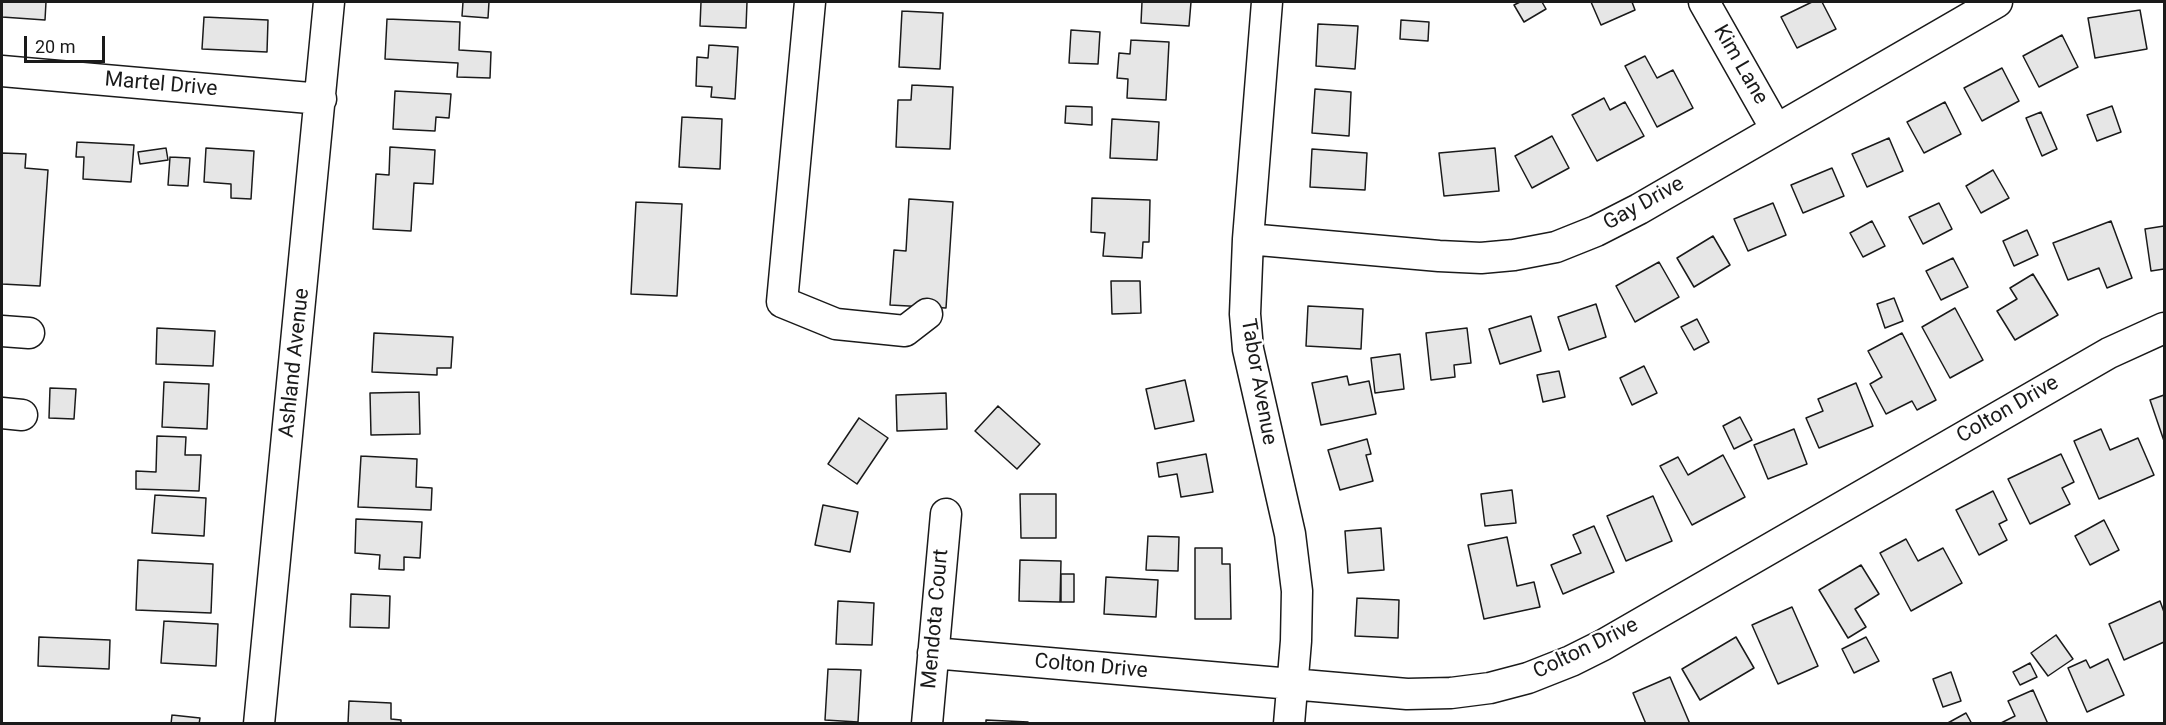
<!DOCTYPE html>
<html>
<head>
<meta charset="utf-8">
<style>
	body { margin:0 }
	#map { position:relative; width:2166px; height:725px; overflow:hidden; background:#fff; font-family:Roboto,sans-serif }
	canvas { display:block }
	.frame { position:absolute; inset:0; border:3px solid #1a1a1a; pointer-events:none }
	.scale { position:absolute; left:24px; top:36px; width:81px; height:27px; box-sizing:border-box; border:3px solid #1a1a1a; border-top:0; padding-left:8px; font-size:18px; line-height:21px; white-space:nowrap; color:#1a1a1a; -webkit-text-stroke:4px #fff; paint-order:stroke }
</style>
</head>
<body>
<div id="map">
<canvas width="2166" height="725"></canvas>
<div class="frame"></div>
<div class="scale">20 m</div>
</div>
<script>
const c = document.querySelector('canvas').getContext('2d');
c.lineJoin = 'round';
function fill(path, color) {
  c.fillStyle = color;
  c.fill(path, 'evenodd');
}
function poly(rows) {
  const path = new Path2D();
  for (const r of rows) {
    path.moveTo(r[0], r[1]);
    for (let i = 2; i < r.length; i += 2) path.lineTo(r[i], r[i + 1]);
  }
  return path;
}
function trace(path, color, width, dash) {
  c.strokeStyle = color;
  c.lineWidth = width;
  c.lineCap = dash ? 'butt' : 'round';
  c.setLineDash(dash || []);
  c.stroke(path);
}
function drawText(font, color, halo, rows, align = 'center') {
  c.font = font + ' Roboto,sans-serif';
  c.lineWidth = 4.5;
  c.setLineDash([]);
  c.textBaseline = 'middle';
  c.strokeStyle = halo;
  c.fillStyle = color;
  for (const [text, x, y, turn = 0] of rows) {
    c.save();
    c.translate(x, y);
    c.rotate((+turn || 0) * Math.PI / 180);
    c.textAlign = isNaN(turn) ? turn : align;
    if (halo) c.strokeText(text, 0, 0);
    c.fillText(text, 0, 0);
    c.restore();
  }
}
const building = poly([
	[2,2,46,2,45,20,2,17,2,2],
	[463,2,489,2,488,18,462,16,463,2],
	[701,2,747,2,746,28,700,26,701,2],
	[1142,2,1191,2,1189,26,1141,23,1142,2],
	[1520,2,1542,2,1546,9,1524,22,1514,5,1520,2],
	[1591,2,1632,2,1635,10,1601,25,1591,2],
	[1812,2,1822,2,1836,29,1797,48,1781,17,1812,2],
	[2140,10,2147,49,2095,58,2088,18,2140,10],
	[902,11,943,13,940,69,899,67,902,11],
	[204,17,268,20,267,52,202,49,204,17],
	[387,19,460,22,459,50,491,52,490,78,457,77,458,63,385,59,387,19],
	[1401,20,1429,22,1428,41,1400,39,1401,20],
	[1318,24,1358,26,1355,69,1316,66,1318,24],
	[1071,30,1100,32,1098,64,1069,63,1071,30],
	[2062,35,2078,67,2039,87,2023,56,2062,35],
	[1131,40,1169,42,1166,100,1127,98,1128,79,1117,78,1119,53,1130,54,1131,40],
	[709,45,738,47,735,99,711,97,712,87,696,86,697,57,708,58,709,45],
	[1645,56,1657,78,1673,70,1693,108,1657,127,1625,66,1645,56],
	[2002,68,2019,101,1982,121,1964,88,2002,68],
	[912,85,953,87,950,149,896,147,898,100,911,100,912,85],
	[1315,89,1351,92,1349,136,1312,133,1315,89],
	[395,91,451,94,449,118,436,117,435,131,393,129,395,91],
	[1604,98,1610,110,1625,102,1644,136,1597,161,1572,115,1604,98],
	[1945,102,1961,134,1924,153,1907,122,1945,102],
	[1066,106,1092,107,1092,125,1065,123,1066,106],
	[2112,106,2121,132,2097,141,2087,115,2112,106],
	[2041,112,2057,149,2042,156,2026,118,2041,112],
	[682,117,722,119,720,169,679,167,682,117],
	[1112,119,1159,122,1157,160,1110,158,1112,119],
	[1552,136,1569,168,1532,188,1515,156,1552,136],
	[1889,138,1903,171,1867,187,1852,154,1889,138],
	[77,142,134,145,131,182,83,179,84,157,76,157,77,142],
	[390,147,435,150,433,184,414,183,411,231,373,229,376,174,389,175,390,147],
	[166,148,168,160,140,164,138,152,166,148],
	[206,148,254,151,251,199,231,198,231,184,204,182,206,148],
	[1495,148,1499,191,1444,196,1439,153,1495,148],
	[1312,149,1367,153,1365,190,1310,187,1312,149],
	[2,153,26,154,25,168,48,170,40,286,2,284,2,153],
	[170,157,190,158,188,186,168,185,170,157],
	[1832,168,1844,196,1803,213,1791,185,1832,168],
	[1993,170,2009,198,1981,213,1966,186,1993,170],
	[1092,198,1150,200,1149,242,1143,242,1142,258,1103,256,1105,233,1091,232,1092,198],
	[909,199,953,202,946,308,890,305,894,250,906,251,909,199],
	[636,202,682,204,677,296,631,294,636,202],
	[1773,203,1786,235,1748,251,1734,219,1773,203],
	[1939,203,1952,229,1923,244,1909,217,1939,203],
	[1872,221,1885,246,1863,257,1850,233,1872,221],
	[2111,221,2132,278,2107,288,2099,268,2068,280,2053,243,2111,221],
	[2164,226,2164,269,2151,271,2145,229,2164,226],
	[2027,230,2038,255,2014,266,2003,241,2027,230],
	[1713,236,1730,265,1694,287,1677,258,1713,236],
	[1953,258,1968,287,1941,300,1926,271,1953,258],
	[1659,262,1679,297,1635,322,1616,286,1659,262],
	[2033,274,2058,315,2015,340,1997,311,2017,299,2010,288,2033,274],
	[1111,281,1140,281,1141,313,1112,314,1111,281],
	[1894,298,1903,321,1885,328,1877,304,1894,298],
	[1596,304,1606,337,1569,350,1558,317,1596,304],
	[1308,306,1363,309,1361,349,1306,346,1308,306],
	[1955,308,1983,360,1950,378,1922,327,1955,308],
	[1531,316,1541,351,1500,364,1489,329,1531,316],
	[1697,319,1709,342,1694,350,1681,327,1697,319],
	[157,328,215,331,213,366,156,364,157,328],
	[1467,328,1471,363,1454,365,1455,377,1431,380,1426,333,1467,328],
	[374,333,453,337,451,368,437,368,437,375,372,372,374,333],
	[1902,333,1936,400,1917,410,1912,401,1886,414,1870,384,1882,377,1868,351,1902,333],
	[1400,354,1404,389,1375,393,1371,358,1400,354],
	[1644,366,1657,393,1632,405,1620,378,1644,366],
	[1559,371,1565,397,1543,402,1537,375,1559,371],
	[1347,376,1349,385,1369,381,1376,414,1321,425,1312,383,1347,376],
	[1185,380,1194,421,1155,429,1146,389,1185,380],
	[164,382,209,384,207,429,162,427,164,382],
	[1856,383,1873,426,1819,448,1806,418,1823,411,1818,399,1856,383],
	[50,388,76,389,74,419,49,418,50,388],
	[419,392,420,434,371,435,370,393,419,392],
	[946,393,947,429,897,431,896,395,946,393],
	[2164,395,2164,441,2150,400,2164,395],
	[998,406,1040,444,1017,469,975,431,998,406],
	[1740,417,1752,440,1734,449,1723,426,1740,417],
	[859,418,888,438,857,484,828,464,859,418],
	[1794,429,1807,464,1768,479,1754,445,1794,429],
	[2101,429,2110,450,2138,438,2154,475,2099,499,2074,441,2101,429],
	[157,436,186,437,185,455,201,455,199,491,136,489,136,471,156,472,157,436],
	[1367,439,1371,454,1366,455,1373,481,1340,490,1328,450,1367,439],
	[1206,454,1213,492,1181,497,1177,474,1159,477,1157,463,1206,454],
	[2061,454,2074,482,2062,488,2070,504,2030,524,2008,479,2061,454],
	[1723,455,1745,497,1692,525,1660,466,1678,457,1688,475,1723,455],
	[361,456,417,459,416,487,432,488,431,510,358,507,361,456],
	[1512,490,1516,523,1485,526,1481,494,1512,490],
	[1993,491,2007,520,1999,524,2007,540,1979,555,1956,510,1993,491],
	[1020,494,1056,494,1056,538,1021,538,1020,494],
	[155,495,206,498,204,536,152,533,155,495],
	[1653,496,1672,541,1626,561,1607,516,1653,496],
	[823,505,858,512,850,552,815,545,823,505],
	[356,519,422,522,420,558,404,557,404,570,379,569,380,555,355,553,356,519],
	[2104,520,2119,550,2090,565,2075,536,2104,520],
	[1594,526,1614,572,1563,594,1551,565,1581,553,1573,535,1594,526],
	[1381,528,1384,570,1348,573,1345,531,1381,528],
	[1148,536,1179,537,1178,571,1146,570,1148,536],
	[1507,537,1517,586,1534,582,1540,607,1484,619,1468,545,1507,537],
	[1906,539,1918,561,1943,548,1962,583,1911,611,1880,553,1906,539],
	[1195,548,1222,548,1222,564,1230,564,1231,619,1195,619,1195,548],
	[138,560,213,564,211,613,136,610,138,560],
	[1020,560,1061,561,1060,602,1019,601,1020,560],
	[1861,565,1879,594,1855,609,1866,627,1848,638,1819,590,1861,565],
	[1061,574,1074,574,1074,602,1061,602,1061,574],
	[1106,577,1158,580,1156,617,1104,614,1106,577],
	[351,594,390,596,389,628,350,627,351,594],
	[1357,598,1399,600,1398,638,1355,636,1357,598],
	[838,601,874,603,872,645,836,644,838,601],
	[2160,601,2164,612,2164,642,2124,660,2109,624,2160,601],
	[1792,607,1818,666,1778,684,1752,625,1792,607],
	[164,621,218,624,216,666,161,663,164,621],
	[2056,635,2073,659,2048,676,2031,653,2056,635],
	[39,637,110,640,109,669,38,666,39,637],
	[1736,637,1754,668,1700,700,1682,669,1736,637],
	[1866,637,1879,661,1854,673,1842,649,1866,637],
	[2108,659,2124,695,2087,712,2068,668,2086,660,2090,668,2108,659],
	[2030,663,2037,677,2020,685,2013,672,2030,663],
	[828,669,861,670,858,722,825,720,828,669],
	[1951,672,1961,701,1943,707,1933,679,1951,672],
	[1670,677,1690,724,1646,724,1633,693,1670,677],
	[2033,690,2048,724,1999,724,2015,716,2008,701,2033,690],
	[349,701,391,703,391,719,401,720,401,724,348,724,349,701],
	[1966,713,1972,724,1946,724,1966,713],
	[172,715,200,718,199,724,171,724,172,715],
	[986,720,1028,722,1028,724,986,724,986,720]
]);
const minor = poly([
	[810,2,782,302,836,324,905,331,927,314],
	[1267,2,1248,239,1245,314,1248,349,1290,534,1297,591,1296,641,1289,724],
	[1704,2,1776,129],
	[2,71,321,99],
	[1248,239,1439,256,1481,258,1514,255,1556,247,1596,231,1639,209,1997,2],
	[2,331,29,333],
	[2,413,22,415],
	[933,653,1407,694,1451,693,1490,688,1528,678,1571,661,1603,645,2109,353,2164,328],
	[259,724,329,2],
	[927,724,946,514]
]);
const streetNames = [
	["Kim Lane",1740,65,60],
	["Martel Drive",161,85,5],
	["Gay Drive",1644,204,-29],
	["Ashland Avenue",295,363,-84],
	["Tabor Avenue",1258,382,80],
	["Colton Drive",2008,410,-30],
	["Mendota Court",936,619,-85],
	["Colton Drive",1586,649,-26],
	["Colton Drive",1091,667,5]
];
fill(building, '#e6e6e6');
trace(building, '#1a1a1a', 1.5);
trace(minor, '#1a1a1a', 33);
trace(minor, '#fff', 30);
drawText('21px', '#1a1a1a', '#fff', streetNames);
</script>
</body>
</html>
